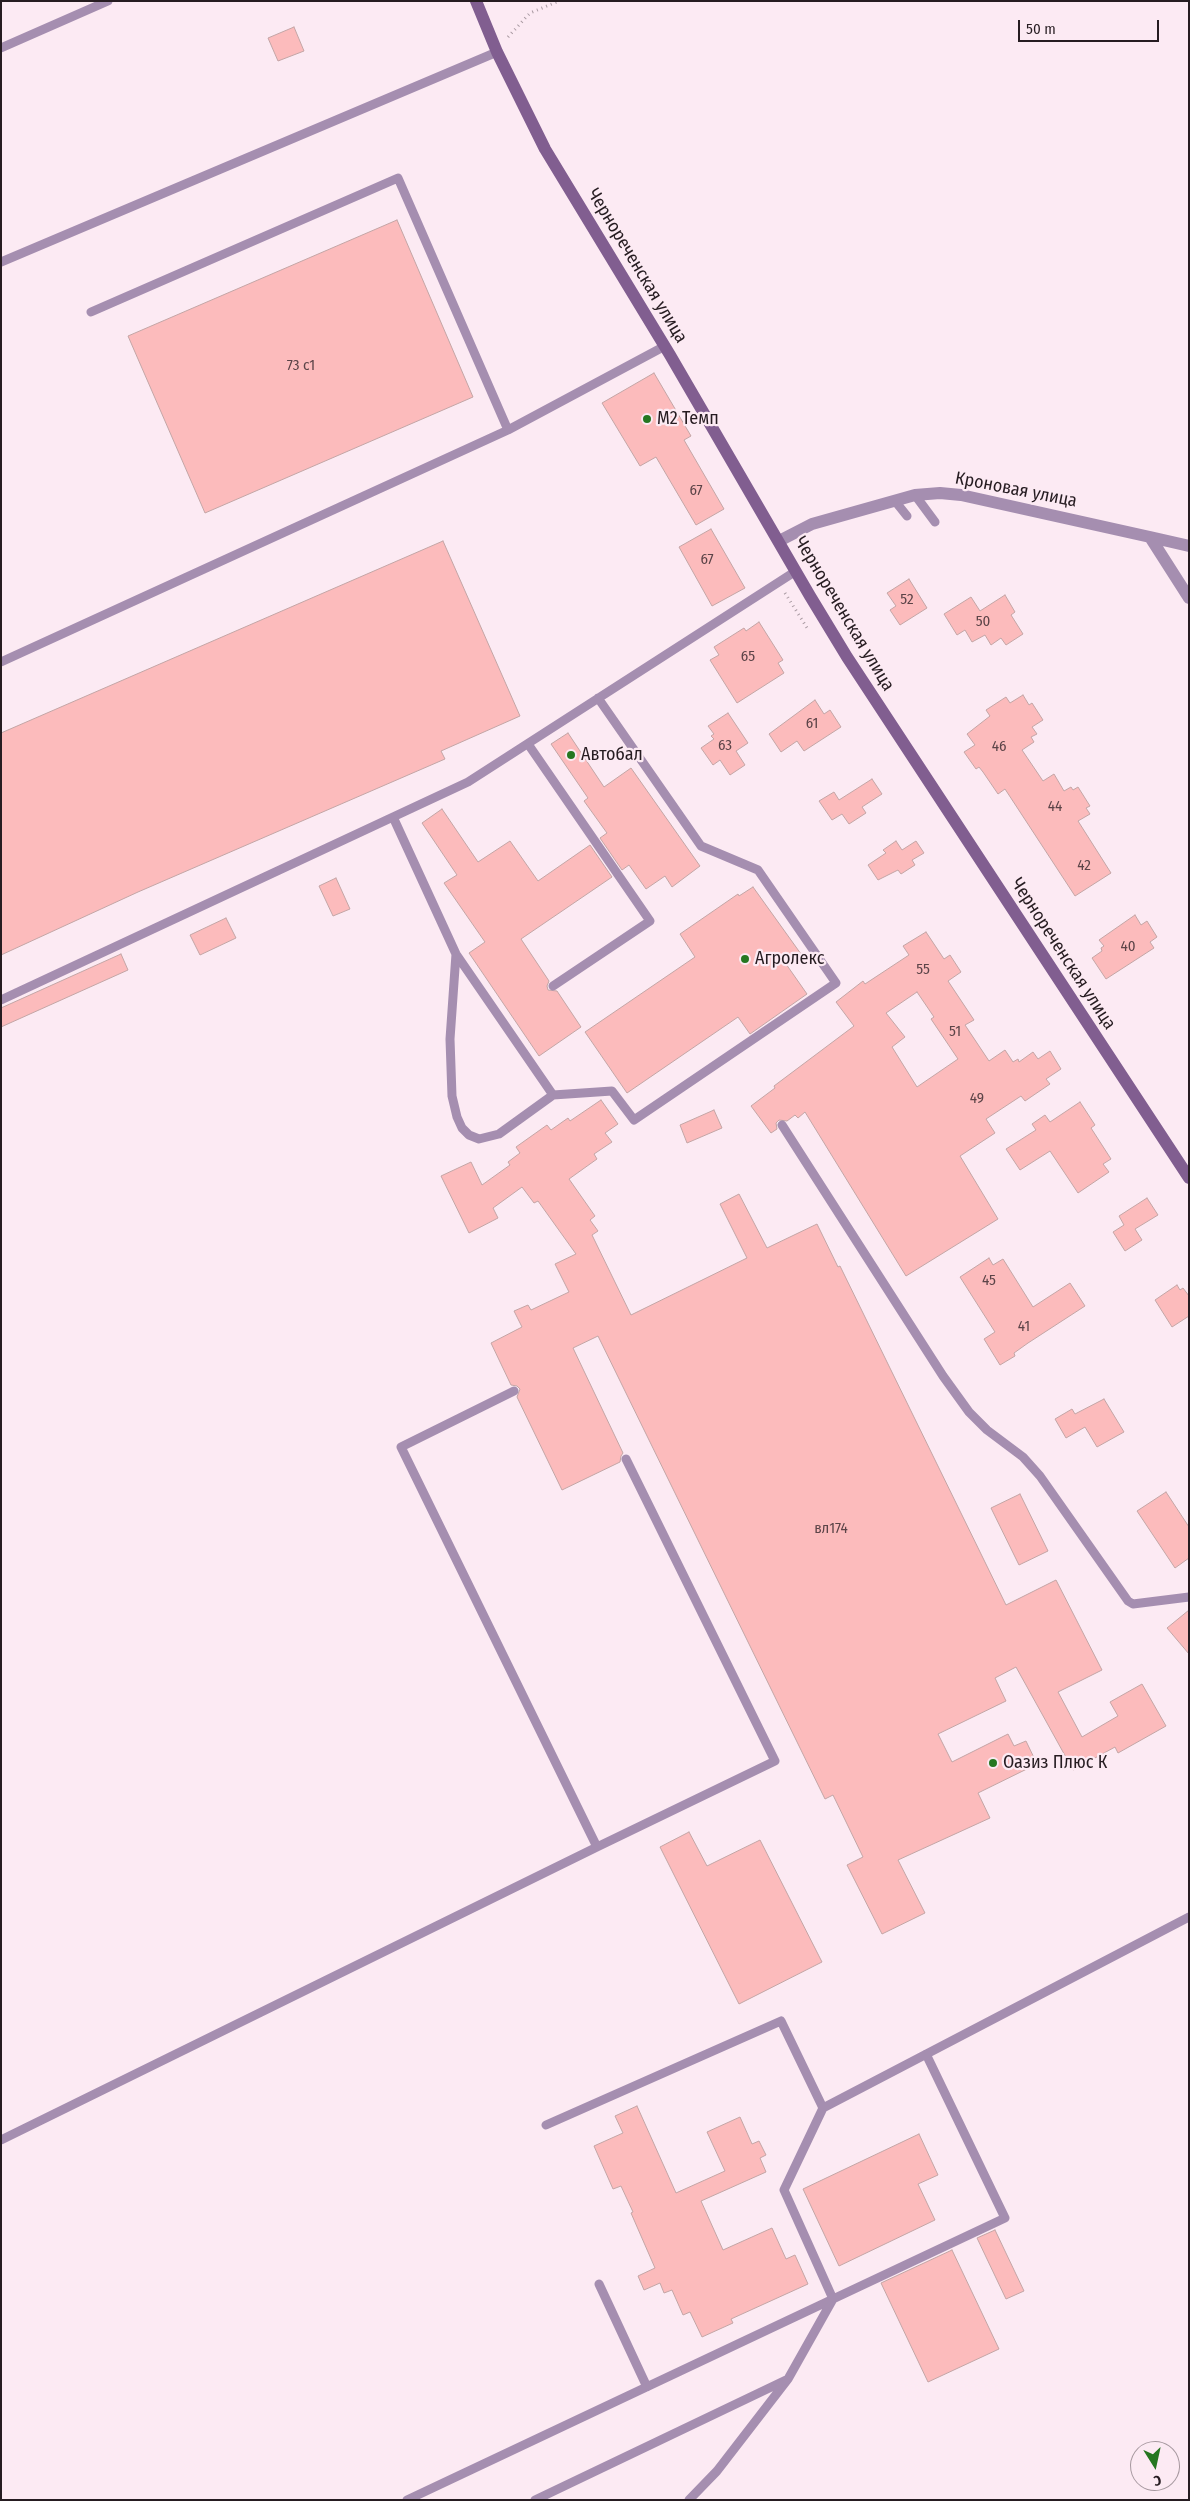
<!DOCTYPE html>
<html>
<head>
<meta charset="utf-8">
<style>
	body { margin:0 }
	#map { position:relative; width:1190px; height:2501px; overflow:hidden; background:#fceaf3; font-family:"Fira Sans Condensed",sans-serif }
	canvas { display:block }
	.frame { position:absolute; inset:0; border:2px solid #261c21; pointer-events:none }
	.north { position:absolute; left:1130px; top:2441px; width:50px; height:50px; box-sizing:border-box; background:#fceaf3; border:1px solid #a6989f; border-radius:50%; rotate:170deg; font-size:14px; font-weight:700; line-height:20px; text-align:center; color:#261c21 }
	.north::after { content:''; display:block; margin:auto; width:18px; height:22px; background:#267721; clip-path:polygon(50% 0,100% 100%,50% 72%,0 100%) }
	.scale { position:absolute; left:1018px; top:20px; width:141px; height:22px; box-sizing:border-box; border:2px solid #261c21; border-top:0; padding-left:6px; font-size:15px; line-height:18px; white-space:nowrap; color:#261c21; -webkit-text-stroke:4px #fceaf3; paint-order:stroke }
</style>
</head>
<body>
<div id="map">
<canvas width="1190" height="2501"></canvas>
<div class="frame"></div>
<div class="north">С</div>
<div class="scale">50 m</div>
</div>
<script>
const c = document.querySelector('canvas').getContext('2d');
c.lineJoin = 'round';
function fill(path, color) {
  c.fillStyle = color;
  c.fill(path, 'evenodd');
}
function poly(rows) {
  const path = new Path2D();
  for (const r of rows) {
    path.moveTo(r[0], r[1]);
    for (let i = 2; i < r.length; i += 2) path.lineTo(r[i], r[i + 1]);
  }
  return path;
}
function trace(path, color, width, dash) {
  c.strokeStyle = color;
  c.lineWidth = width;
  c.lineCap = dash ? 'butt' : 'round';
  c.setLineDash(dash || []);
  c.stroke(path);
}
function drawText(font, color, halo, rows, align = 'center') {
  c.font = font + ' "Fira Sans Condensed",sans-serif';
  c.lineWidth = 4.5;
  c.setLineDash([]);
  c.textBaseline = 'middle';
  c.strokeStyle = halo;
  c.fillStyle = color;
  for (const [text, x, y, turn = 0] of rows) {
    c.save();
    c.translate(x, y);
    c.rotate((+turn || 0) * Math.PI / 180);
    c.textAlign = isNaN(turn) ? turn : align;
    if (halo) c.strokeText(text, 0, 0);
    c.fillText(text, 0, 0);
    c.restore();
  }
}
const building = poly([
	[294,27,304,51,278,61,268,38,294,27],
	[397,220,473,397,205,513,128,336,397,220],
	[654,373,691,436,684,440,724,509,696,525,656,457,640,466,602,403,654,373],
	[711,529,745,588,712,606,679,547,711,529],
	[443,541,520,716,441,751,445,759,138,892,1,955,1,733,443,541],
	[909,579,927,608,900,625,890,610,896,606,887,593,909,579],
	[1005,595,1015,612,1011,615,1023,634,1006,645,1001,638,991,645,985,635,972,642,965,630,957,635,944,614,971,597,980,611,1005,595],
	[759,622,783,660,778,663,784,673,737,703,710,660,719,655,714,647,744,628,746,631,759,622],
	[1023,695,1029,705,1032,703,1043,720,1032,727,1037,734,1031,737,1034,742,1022,750,1043,781,1054,774,1064,791,1071,787,1073,790,1078,787,1090,806,1086,808,1090,814,1078,821,1111,873,1075,896,1005,789,998,794,983,772,979,767,976,769,964,752,975,745,967,734,990,716,986,710,1006,697,1010,703,1023,695],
	[815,700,824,714,830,710,841,727,804,751,797,741,781,752,769,734,815,700],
	[728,713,748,743,736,751,745,765,730,775,720,760,713,765,701,748,714,739,711,736,714,734,708,726,728,713],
	[568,733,604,787,631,768,700,866,672,887,665,876,646,889,629,865,622,870,600,838,607,833,584,801,588,798,551,744,568,733],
	[872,779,882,794,862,807,866,813,849,824,842,814,832,820,819,801,834,792,839,800,872,779],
	[442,809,478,862,510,841,538,881,590,845,612,877,521,939,549,981,547,986,548,990,557,991,581,1027,539,1056,469,953,485,942,444,883,457,875,422,823,442,809],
	[896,841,902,850,916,841,924,853,912,860,915,865,901,874,898,870,878,880,868,865,886,853,883,850,896,841],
	[336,878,350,909,333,916,319,886,336,878],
	[753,887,801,954,786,964,807,994,750,1034,738,1017,627,1093,585,1032,695,957,680,934,738,894,739,896,753,887],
	[1135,915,1141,925,1147,921,1157,937,1150,942,1154,948,1106,979,1092,958,1102,951,1101,948,1104,946,1099,940,1135,915],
	[226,918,236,938,200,955,190,935,226,918],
	[926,932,944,959,950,955,961,972,948,981,974,1020,965,1025,989,1061,1005,1050,1013,1062,1018,1059,1019,1062,1033,1052,1038,1059,1050,1051,1061,1069,1046,1079,1050,1084,1025,1101,1021,1096,986,1119,995,1133,960,1156,998,1219,906,1276,805,1112,798,1118,795,1115,787,1121,779,1120,776,1123,777,1129,771,1133,751,1106,775,1088,774,1086,854,1026,836,1002,863,981,865,984,909,955,903,946,926,932],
	[917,992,934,1017,931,1019,958,1059,917,1087,892,1047,905,1037,886,1013,917,992],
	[121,954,128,970,1,1027,1,1008,121,954],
	[601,1100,618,1124,605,1133,612,1142,594,1154,597,1159,569,1179,595,1216,590,1220,598,1231,592,1235,631,1315,747,1258,720,1204,739,1194,767,1248,817,1224,838,1267,840,1266,1006,1605,1056,1580,1102,1670,1058,1692,1082,1737,1118,1716,1110,1702,1142,1684,1166,1726,1118,1753,1115,1747,1073,1770,1016,1667,995,1678,1006,1701,938,1734,952,1762,1008,1734,1014,1746,1026,1741,1037,1764,978,1793,990,1818,898,1860,925,1913,882,1934,847,1865,863,1857,833,1795,825,1799,598,1336,573,1348,623,1453,621,1456,620,1462,562,1490,517,1397,520,1389,517,1386,511,1385,491,1343,522,1327,514,1311,528,1305,531,1310,569,1292,555,1264,576,1254,538,1201,534,1203,522,1187,493,1208,498,1218,469,1233,441,1176,471,1162,482,1185,510,1165,508,1162,520,1153,516,1147,547,1125,551,1130,568,1118,570,1121,601,1100],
	[1080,1102,1095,1125,1091,1128,1111,1159,1103,1164,1109,1172,1078,1193,1050,1151,1020,1170,1006,1149,1036,1130,1032,1124,1045,1115,1050,1122,1080,1102],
	[714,1110,722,1128,687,1143,680,1125,714,1110],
	[1147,1198,1158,1215,1135,1229,1142,1240,1125,1251,1113,1232,1124,1225,1119,1216,1147,1198],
	[989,1258,993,1265,1003,1259,1033,1307,1070,1283,1085,1306,1028,1343,1014,1353,1015,1356,1000,1365,984,1339,995,1332,960,1277,989,1258],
	[1177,1285,1180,1290,1183,1288,1189,1296,1189,1316,1172,1327,1155,1300,1177,1285],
	[1104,1399,1124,1432,1097,1447,1085,1427,1066,1438,1055,1419,1072,1409,1075,1414,1104,1399],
	[1166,1492,1189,1527,1189,1558,1175,1568,1137,1511,1166,1492],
	[1020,1494,1048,1551,1019,1565,991,1508,1020,1494],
	[1189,1610,1189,1654,1167,1628,1189,1610],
	[689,1832,707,1866,760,1840,822,1962,739,2004,660,1847,689,1832],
	[637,2106,676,2193,725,2171,707,2132,740,2117,752,2144,759,2141,766,2155,760,2158,766,2172,701,2201,723,2250,772,2228,786,2259,795,2255,808,2284,731,2319,733,2323,702,2337,690,2312,683,2315,672,2290,664,2293,660,2283,644,2290,638,2276,655,2268,631,2213,633,2212,621,2186,613,2189,594,2146,623,2133,615,2116,637,2106],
	[919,2134,938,2175,918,2184,935,2220,839,2266,803,2189,919,2134],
	[995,2230,1024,2291,1006,2299,977,2238,995,2230],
	[952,2250,999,2349,928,2382,881,2283,952,2250]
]);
const path = poly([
	[508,37,530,13,559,1],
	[785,593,809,631]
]);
const lane = poly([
	[1,48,108,1],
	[1,262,497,52],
	[91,312,398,178,508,430],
	[915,495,935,522],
	[895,501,907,516],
	[1,662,508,430,665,346],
	[528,744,650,921,553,986],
	[393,817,456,954,553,1095,612,1091,634,1120,836,983,758,870,701,846,598,698],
	[456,954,450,1039,452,1096,457,1117,462,1128,469,1135,479,1139,499,1134,553,1095],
	[1,1000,468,782,796,571],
	[782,1125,943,1376,969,1412,987,1430,1023,1457,1040,1476,1128,1601,1133,1604,1189,1597],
	[597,1847,775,1761,626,1459],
	[546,2125,781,2021,823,2108],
	[1,2140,597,1847,401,1447,514,1391],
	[599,2284,647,2387],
	[407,2500,833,2299,784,2190,823,2108,1189,1917],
	[535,2500,786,2380],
	[689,2500,717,2471,788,2379,833,2299,1005,2218,926,2054]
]);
const street = poly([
	[1150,537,1189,546],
	[779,541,812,524,915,495,940,493,961,495,1150,537,1189,598]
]);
const secondary = poly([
	[476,1,497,52,545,149,670,355,810,596,847,657,1189,1178]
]);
const markers = [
	[647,419,5,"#267721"],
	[571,755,5,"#267721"],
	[745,959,5,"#267721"],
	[993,1763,5,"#267721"]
];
const numberNames = [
	["73 с1",301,366],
	["67",696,491],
	["67",707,560],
	["52",907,600],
	["50",983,622],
	["65",748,657],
	["61",812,724],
	["63",725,746],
	["46",999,747],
	["44",1055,807],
	["42",1084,866],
	["40",1128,947],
	["55",923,970],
	["51",955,1032],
	["49",977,1099],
	["45",989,1281],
	["41",1024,1327],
	["вл174",831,1529]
];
const streetNames = [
	["Чернореченская улица",637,266,59],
	["Кроновая улица",1016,490,11],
	["Чернореченская улица",844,614,59],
	["Чернореченская улица",1063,954,57]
];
const poiNames = [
	["М2 Темп",657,419],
	["Автобал",581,755],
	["Агролекс",755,959],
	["Оазиз Плюс К",1003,1763]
];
fill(building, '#fcbbbc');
trace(building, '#c3a5a5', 1);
trace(path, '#aa9ba3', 3, [1, 4]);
trace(lane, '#a58eb0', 9);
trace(street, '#a58eb0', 12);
trace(secondary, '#815e90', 12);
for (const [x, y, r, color] of markers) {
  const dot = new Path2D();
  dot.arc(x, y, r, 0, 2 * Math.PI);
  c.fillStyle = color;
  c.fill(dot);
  trace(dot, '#fceaf3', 2);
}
drawText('15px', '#5c4448', null, numberNames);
drawText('18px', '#261c21', '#fceaf3', streetNames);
drawText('18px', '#261c21', '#fceaf3', poiNames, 'left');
</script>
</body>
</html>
